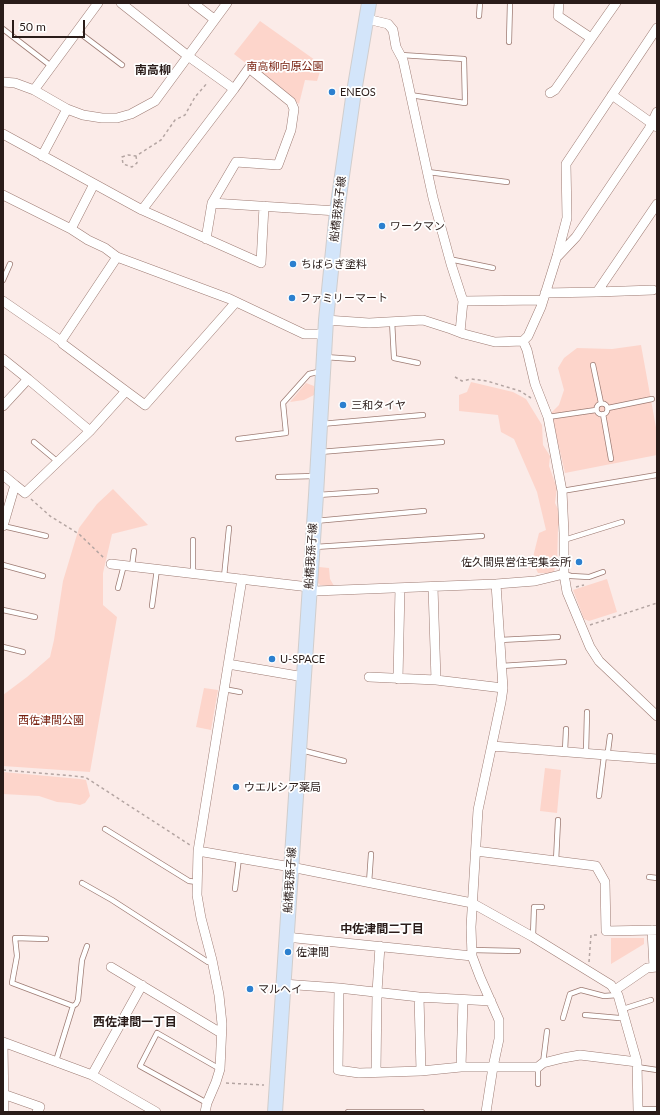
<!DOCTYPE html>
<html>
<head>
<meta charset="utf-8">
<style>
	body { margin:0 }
	#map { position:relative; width:660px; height:1115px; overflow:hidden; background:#fbebe8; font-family:Lato,sans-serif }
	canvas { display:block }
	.frame { position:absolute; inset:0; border:4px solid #2a1c19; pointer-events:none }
	.scale { position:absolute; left:12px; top:20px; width:73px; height:18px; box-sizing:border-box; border:2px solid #2a1c19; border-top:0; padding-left:5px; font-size:12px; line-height:14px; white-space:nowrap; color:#2a1c19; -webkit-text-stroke:3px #fff; paint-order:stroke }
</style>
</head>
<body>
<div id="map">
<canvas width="660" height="1115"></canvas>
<div class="frame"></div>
<div class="scale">50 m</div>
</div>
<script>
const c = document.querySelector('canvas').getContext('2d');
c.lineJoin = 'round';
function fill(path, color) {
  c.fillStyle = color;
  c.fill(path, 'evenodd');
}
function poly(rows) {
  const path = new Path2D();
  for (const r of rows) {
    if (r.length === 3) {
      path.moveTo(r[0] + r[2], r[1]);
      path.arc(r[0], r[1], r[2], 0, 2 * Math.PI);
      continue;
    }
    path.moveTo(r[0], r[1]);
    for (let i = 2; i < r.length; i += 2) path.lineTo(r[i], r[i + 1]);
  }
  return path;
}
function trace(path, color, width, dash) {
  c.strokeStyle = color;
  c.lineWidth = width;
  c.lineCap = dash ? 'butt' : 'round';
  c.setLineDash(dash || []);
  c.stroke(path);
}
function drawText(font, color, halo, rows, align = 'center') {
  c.font = font + ' Lato,"Noto Sans JP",sans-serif';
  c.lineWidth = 3.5;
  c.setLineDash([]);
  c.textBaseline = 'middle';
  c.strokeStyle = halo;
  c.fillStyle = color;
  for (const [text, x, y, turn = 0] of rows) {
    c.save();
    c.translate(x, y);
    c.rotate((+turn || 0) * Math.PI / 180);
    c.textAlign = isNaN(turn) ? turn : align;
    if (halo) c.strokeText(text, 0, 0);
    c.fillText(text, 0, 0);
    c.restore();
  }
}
const green = poly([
	[260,21,322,65,317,81,305,80,299,104,234,54],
	[641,345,657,433,657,455,565,473,551,413,559,405,564,390,558,368,564,358,577,348,612,349],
	[471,382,513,392,526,399,542,425,543,445,550,456,549,466,557,488,555,503,562,517,558,527,557,564,553,573,538,573,532,561,539,533,546,530,537,492,514,439,501,432,498,415,459,411,459,395,467,392],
	[306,383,314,386,314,395,304,400,290,402],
	[113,489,148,525,112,534,103,573,103,605,117,617,90,772,3,766,3,695,27,677,50,657,54,640,63,581,79,528,97,504],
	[319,555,319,567,329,568,330,579,334,586,320,585,318,583,317,556],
	[607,579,617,612,589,621,584,619,573,590],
	[204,688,218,690,211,730,196,727],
	[545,768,561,770,557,813,540,811],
	[3,772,80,779,86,780,90,796,85,803,80,805,70,803,57,802,39,796,3,794],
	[611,938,644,938,644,944,611,964]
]);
const path = poly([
	[136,156,137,163,132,167,123,164,122,157,128,155,136,156,161,140,175,120,185,115,195,97,208,82],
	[455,377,462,381,471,379,487,381,520,391,531,398],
	[31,499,50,516,79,534,104,558],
	[576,587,584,585],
	[590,625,657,603],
	[3,770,85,777,190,845],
	[589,962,591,935,598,935],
	[226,1083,264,1085]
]);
const service = poly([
	[479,16,480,3],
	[3,29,51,66],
	[77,31,122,65],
	[509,42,510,3],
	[401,55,464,59,465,103,410,95],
	[428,172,507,182],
	[449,259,493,268],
	[3,280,10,264],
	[392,321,394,358,418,363],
	[325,357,353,359],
	[593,365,601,403],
	[602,409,5.5],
	[608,408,652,399],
	[603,414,611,459],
	[548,417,596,410],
	[321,424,423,415],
	[238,439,286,433,283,403,309,374,322,371],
	[34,442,58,462],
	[320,452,442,442],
	[278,477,315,476],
	[562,491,657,475],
	[318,495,376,491],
	[315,521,424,511],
	[3,526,46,536],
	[564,540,622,522],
	[315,547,482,536],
	[3,565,43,576],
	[132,566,134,551],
	[193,573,193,540],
	[564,574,571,576,589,577,603,572],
	[224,577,229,528],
	[118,588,124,565],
	[152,606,157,569],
	[3,610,35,617],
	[500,640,558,637],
	[3,647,23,652],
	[501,666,564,662],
	[224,689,240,692],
	[301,750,344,761],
	[565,751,566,729],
	[586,753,587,712],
	[599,796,604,756,608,751,610,736],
	[105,829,189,881,197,882],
	[556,861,558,820],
	[649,877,657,878],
	[82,883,112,900,208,962,212,960],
	[369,883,371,854],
	[235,889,239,858],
	[533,936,534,907,542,907],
	[46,939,15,938,17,956,12,983,73,1006,56,1061],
	[472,950,518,951],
	[73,1006,76,1004,78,1000,82,960,87,946],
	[623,1009,651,1000],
	[585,1015,619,1018,625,1016],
	[563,1018,570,994,581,990,604,996,618,995],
	[543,1063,547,1031],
	[538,1067,538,1084],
	[637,1067,657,1070],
	[207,1103,140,1066,157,1033,220,1069],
	[638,1109,657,1109],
	[348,1112,422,1112]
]);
const minor = poly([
	[121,3,188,56,234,89,249,68,291,102,294,109,291,130,278,165,236,162,212,203,337,211],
	[193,3,214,19],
	[559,3,558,16,591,38],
	[367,19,388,24,393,30,396,47,403,60,433,198,451,264,463,301,460,332],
	[3,82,15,83,34,90,67,109,83,115,102,118,117,118,131,114,155,101,227,3],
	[34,90,98,3],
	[550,93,555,90,616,3],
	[612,95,657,127],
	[3,134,142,210,261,263,264,206],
	[42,156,67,109],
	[3,195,71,229,88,240,105,248,117,257,230,299,304,334,326,334],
	[142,210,234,89],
	[71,229,94,184],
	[206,239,212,203],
	[558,256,576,237,649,129,657,112],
	[597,292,653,290],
	[545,293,597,292,657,204],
	[3,301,61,341,63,344,126,391],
	[463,301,543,300],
	[326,320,369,323,423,320,451,329,464,334,495,342,523,341,528,336,541,307,557,256,567,218,566,164,657,28],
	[61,341,117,257],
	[523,341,527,350,535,384,548,417,562,491,564,533,564,574,567,592,590,647,599,661,657,716],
	[3,359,28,379,90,431],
	[3,406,28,379],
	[3,475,15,485],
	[3,526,15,485,25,493,90,431,126,391,145,405,236,302],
	[111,564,309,587,315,591,496,584,535,581,564,574],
	[433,587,436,680],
	[228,664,304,677],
	[369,677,436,680,503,688],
	[398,679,400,588],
	[492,746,657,759],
	[198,851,291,867,472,903,533,937,611,985,618,995,637,1062,638,1112],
	[476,851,596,866,605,882,606,931,657,930],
	[652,930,654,967],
	[286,937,472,956],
	[111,967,221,1033],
	[283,984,339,988,419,997,491,1001],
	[339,988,338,1070,359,1073,421,1071,461,1067,538,1067,543,1063,563,1058,580,1055,637,1062],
	[615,990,647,968,657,967],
	[419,997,421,1071],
	[461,1067,463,1000],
	[376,1072,377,992,380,946],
	[92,1075,142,985],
	[3,1094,40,1107,37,1112],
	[4,1112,3,1042,92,1075,156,1112],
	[205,1112,207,1103,216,1082,220,1069,222,1024,219,995,212,960,201,918,197,895,198,851,242,579],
	[486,1112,493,1067,499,1039,499,1020,480,977,472,956,471,927,478,810,501,702,503,688,496,584]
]);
const primary = poly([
	[275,1112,316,495,326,320,337,211,353,98,369,3]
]);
const markers = [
	[332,92,4,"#2c80cf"],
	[382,226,4,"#2c80cf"],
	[293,264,4,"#2c80cf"],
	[292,298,4,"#2c80cf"],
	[343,405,4,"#2c80cf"],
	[579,562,4,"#2c80cf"],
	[272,659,4,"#2c80cf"],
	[236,787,4,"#2c80cf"],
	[288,952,4,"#2c80cf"],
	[250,989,4,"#2c80cf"]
];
const parkNames = [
	["南高柳向原公園",285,66],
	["西佐津間公園",51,720]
];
const poiNames = [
	["ENEOS",340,92],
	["ワークマン",390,226],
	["ちばらぎ塗料",301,264],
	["ファミリーマート",300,298],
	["三和タイヤ",351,405],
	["佐久間県営住宅集会所",571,562,"right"],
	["U-SPACE",280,659],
	["ウエルシア薬局",244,787],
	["佐津間",296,952],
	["マルヘイ",258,989]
];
const streetNames = [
	["船橋我孫子線",338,209,-83],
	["船橋我孫子線",311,556,-86],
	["船橋我孫子線",290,880,-86]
];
const neighbourhoodNames = [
	["南高柳",153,70],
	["中佐津間二丁目",382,929],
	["西佐津間一丁目",135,1022]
];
fill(green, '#fdd5cb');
trace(service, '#9d7b73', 6);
trace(minor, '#9d7b73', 10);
trace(primary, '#d0cdcc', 16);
trace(path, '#b4a5a2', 1.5, [3, 3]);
trace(service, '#fff', 4.5);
trace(minor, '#fff', 9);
trace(primary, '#d3e5fa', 14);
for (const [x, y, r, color] of markers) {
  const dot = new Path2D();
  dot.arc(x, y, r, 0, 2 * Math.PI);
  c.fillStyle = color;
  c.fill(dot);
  trace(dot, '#fff', 1.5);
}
drawText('11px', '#792211', '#fff', parkNames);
drawText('11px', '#2a1c19', '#fff', poiNames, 'left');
drawText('11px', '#2a1c19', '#fff', streetNames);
drawText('bold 12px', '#2a1c19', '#fff', neighbourhoodNames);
</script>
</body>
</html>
